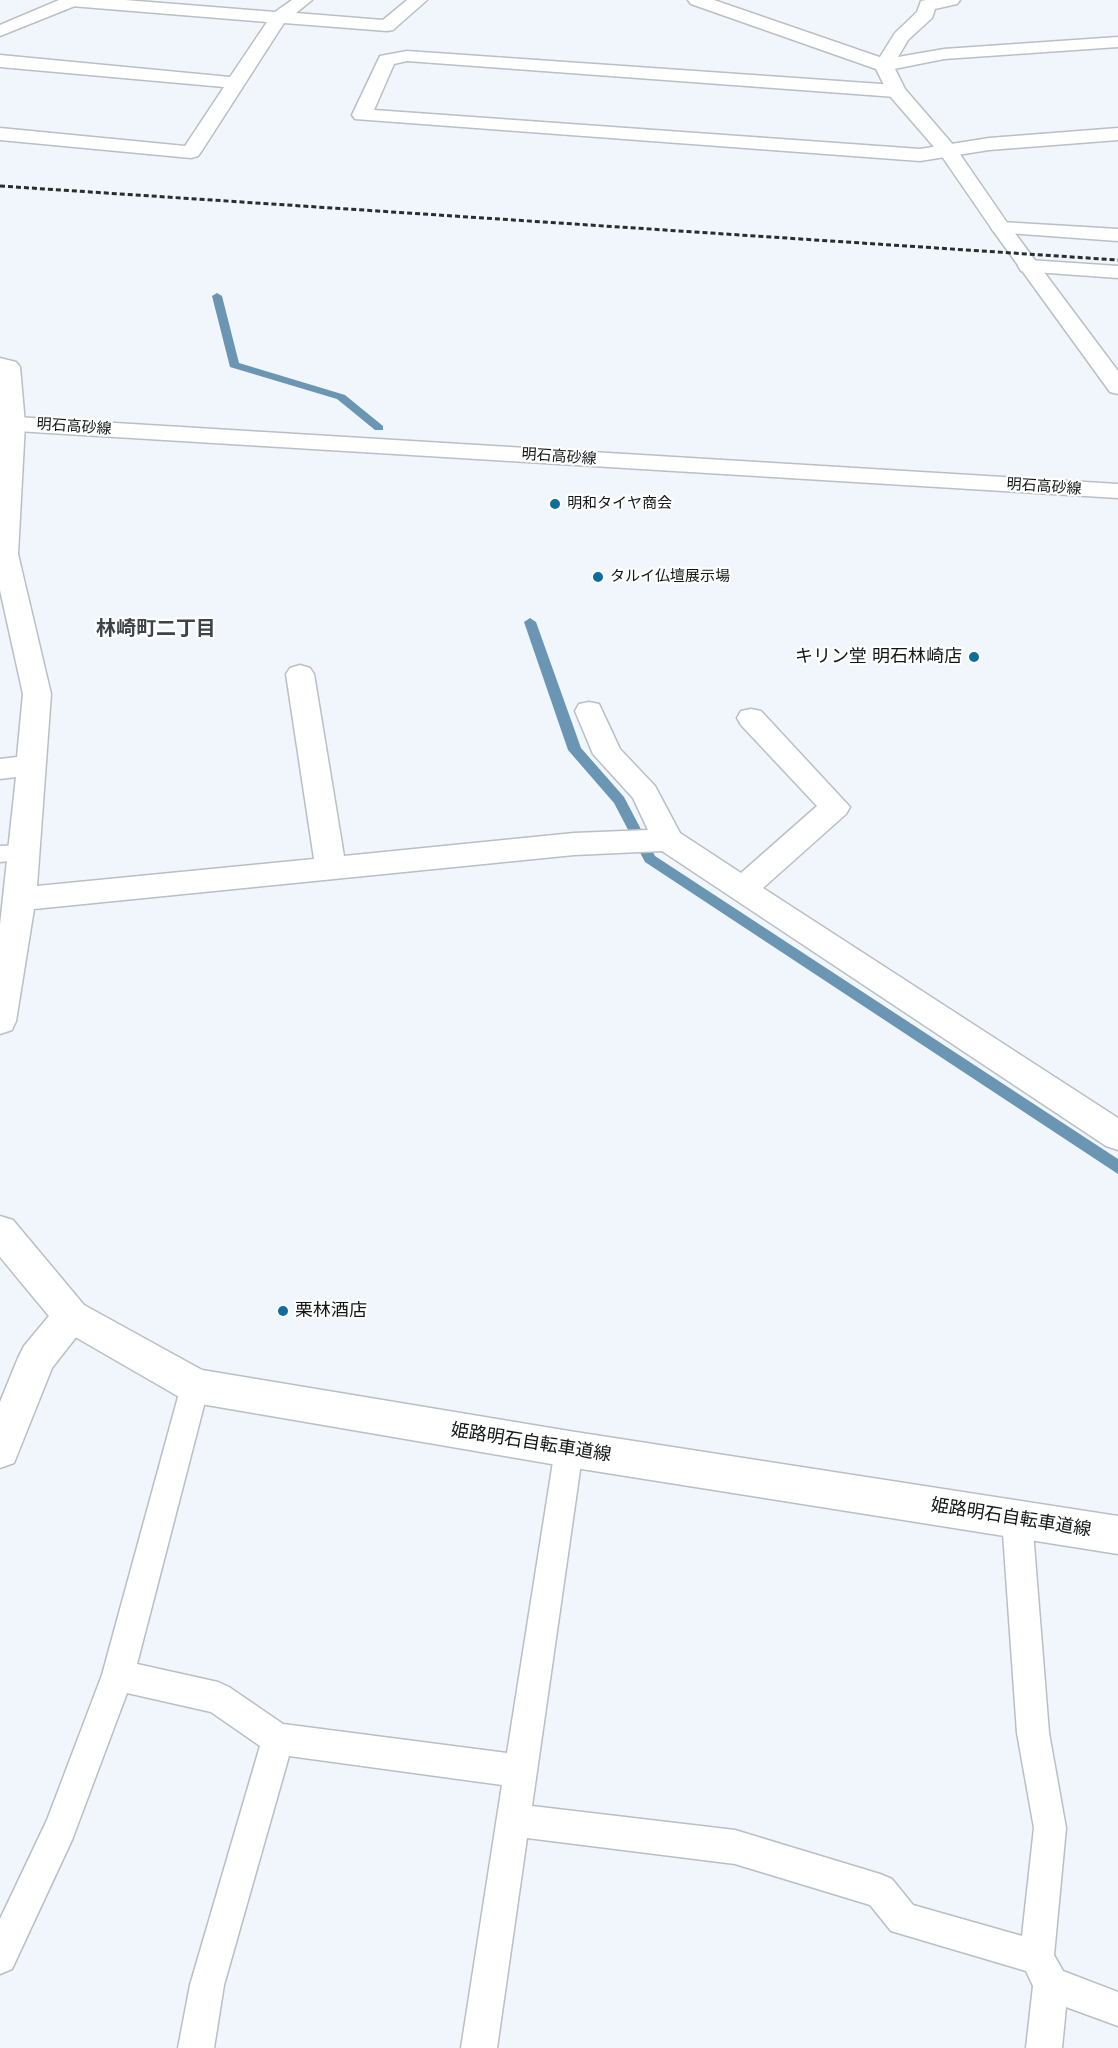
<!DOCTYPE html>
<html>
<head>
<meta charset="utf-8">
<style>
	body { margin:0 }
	canvas { display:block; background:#f0f6fb }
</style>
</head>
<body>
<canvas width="1118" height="2048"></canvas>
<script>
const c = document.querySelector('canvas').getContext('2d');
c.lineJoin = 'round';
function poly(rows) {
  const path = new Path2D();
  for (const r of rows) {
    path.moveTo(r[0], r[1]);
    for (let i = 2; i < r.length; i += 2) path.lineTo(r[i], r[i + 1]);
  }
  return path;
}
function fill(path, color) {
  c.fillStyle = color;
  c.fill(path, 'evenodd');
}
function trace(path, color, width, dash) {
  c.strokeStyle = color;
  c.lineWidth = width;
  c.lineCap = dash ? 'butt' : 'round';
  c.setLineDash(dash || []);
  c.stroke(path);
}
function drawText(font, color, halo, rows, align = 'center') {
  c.font = font + ' Arial,"Noto Sans JP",sans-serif';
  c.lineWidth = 4.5;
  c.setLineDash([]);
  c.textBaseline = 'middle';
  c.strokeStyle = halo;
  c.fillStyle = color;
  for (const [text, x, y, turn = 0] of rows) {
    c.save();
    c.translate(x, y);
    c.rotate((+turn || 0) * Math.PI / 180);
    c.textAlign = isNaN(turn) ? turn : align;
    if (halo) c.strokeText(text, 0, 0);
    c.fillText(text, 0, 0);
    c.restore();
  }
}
const stream = poly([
	[217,293,222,296,239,363,345,395,383,426,383,430,375,430,337,399,230,367,212,296,217,293],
	[530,618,536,622,581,748,624,797,655,856,1118,1159,1118,1174,645,862,614,803,568,750,524,622,530,618]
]);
const service = poly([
	[22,845,30,847,33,853,30,859,0,862,0,846,22,845],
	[195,1373,205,1377,209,1386,137,1664,218,1682,229,1687,283,1724,507,1753,555,1449,559,1440,569,1436,579,1440,583,1449,532,1806,735,1830,880,1874,892,1879,913,1905,1022,1936,1034,1828,1017,1733,1002,1519,1007,1509,1017,1505,1027,1509,1032,1519,1049,1733,1066,1828,1054,1955,1063,1971,1118,1992,1118,2026,1066,2007,1062,2048,1026,2048,1033,1986,1026,1971,891,1931,870,1905,735,1864,527,1838,497,2048,461,2048,502,1785,289,1756,224,1985,214,2048,178,2048,190,1985,260,1746,211,1712,127,1693,72,1840,12,1969,0,1974,0,1919,47,1820,102,1675,181,1386,185,1377,195,1373]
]);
const pedestrian = poly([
	[1029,260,1118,266,1118,278,1021,271,1018,266,1021,261,1029,260]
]);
const minor = poly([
	[63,0,125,0,275,12,292,0,312,0,296,13,383,20,407,0,427,0,393,30,387,31,284,23,201,152,198,156,191,158,0,140,0,128,185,146,224,87,0,67,0,55,230,77,267,22,71,6,65,5,63,0],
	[926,0,960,0,957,4,935,9,932,18,908,40,898,57,944,49,1118,37,1118,47,944,59,884,71,877,69,875,65,895,33,917,12,921,1,926,0],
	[407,51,896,85,903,87,905,91,903,95,896,97,407,61,394,64,374,110,920,149,989,138,1118,128,1118,140,989,150,920,161,355,119,352,115,380,56,407,51],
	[1001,222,1118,229,1118,241,994,232,991,228,994,224,1001,222],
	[0,358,16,362,20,367,25,424,18,554,51,694,37,886,314,859,286,674,290,668,300,665,310,668,314,674,344,856,574,833,648,830,633,798,593,754,575,711,579,704,589,702,599,704,620,749,655,786,680,833,741,873,817,806,741,725,737,718,741,711,751,709,761,711,850,807,846,814,763,888,1118,1118,1118,1150,1106,1146,662,851,574,855,34,909,16,1021,12,1030,0,1034,0,925,16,777,0,779,0,759,17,757,23,694,0,590,0,358],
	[71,1300,84,1305,90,1316,84,1327,52,1368,14,1463,0,1468,0,1402,18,1358,24,1346,58,1305,71,1300]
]);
const tertiary = poly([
	[59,0,83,0,80,4,0,36,0,25,59,0],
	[688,0,714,0,891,61,905,89,955,147,1008,224,1118,371,1118,394,1110,392,994,232,941,155,889,95,876,69,691,4,688,0]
]);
const secondary = poly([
	[0,416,1118,484,1118,498,0,430,0,416],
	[0,1216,13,1220,84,1305,202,1370,569,1431,1118,1516,1118,1554,569,1467,195,1403,181,1398,58,1327,0,1257,0,1216]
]);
const rail = poly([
	[0,186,1118,260]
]);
const markers = [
	[555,504,6,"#0f6c9b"],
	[598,577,6,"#0f6c9b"],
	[974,657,6,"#0f6c9b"],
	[283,1311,6,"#0f6c9b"]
];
const farStreetnames = [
	["明石高砂線",74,427,4],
	["明石高砂線",559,457,4],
	["明石高砂線",1044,487,4]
];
const farPoinames = [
	["明和タイヤ商会",567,504],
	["タルイ仏壇展示場",610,577]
];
const poiNames = [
	["キリン堂 明石林崎店",962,657],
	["栗林酒店",295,1311,"left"]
];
const streetNames = [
	["姫路明石自転車道線",531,1443,9],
	["姫路明石自転車道線",1011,1518,9]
];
const neighbourhoodNames = [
	["林崎町二丁目",156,629]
];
fill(stream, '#6a96b4');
trace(service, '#b9bfc4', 3);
trace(pedestrian, '#b9bfc4', 3);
trace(minor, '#b9bfc4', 3);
trace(tertiary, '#b9bfc4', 3);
trace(secondary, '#b9bfc4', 3);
fill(service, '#fff');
fill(pedestrian, '#fff');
fill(minor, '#fff');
fill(tertiary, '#fff');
fill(secondary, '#fff');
trace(rail, '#2a2d2f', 3, [5, 3]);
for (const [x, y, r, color] of markers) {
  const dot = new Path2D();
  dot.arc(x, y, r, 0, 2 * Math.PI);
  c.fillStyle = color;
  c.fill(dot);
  trace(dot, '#fff', 2);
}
drawText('15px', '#121516', '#fff', farStreetnames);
drawText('15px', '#121516', '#fff', farPoinames, 'left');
drawText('18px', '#121516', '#fff', poiNames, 'right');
drawText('18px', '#121516', '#fff', streetNames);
drawText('bold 20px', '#3e4347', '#fff', neighbourhoodNames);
</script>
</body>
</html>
